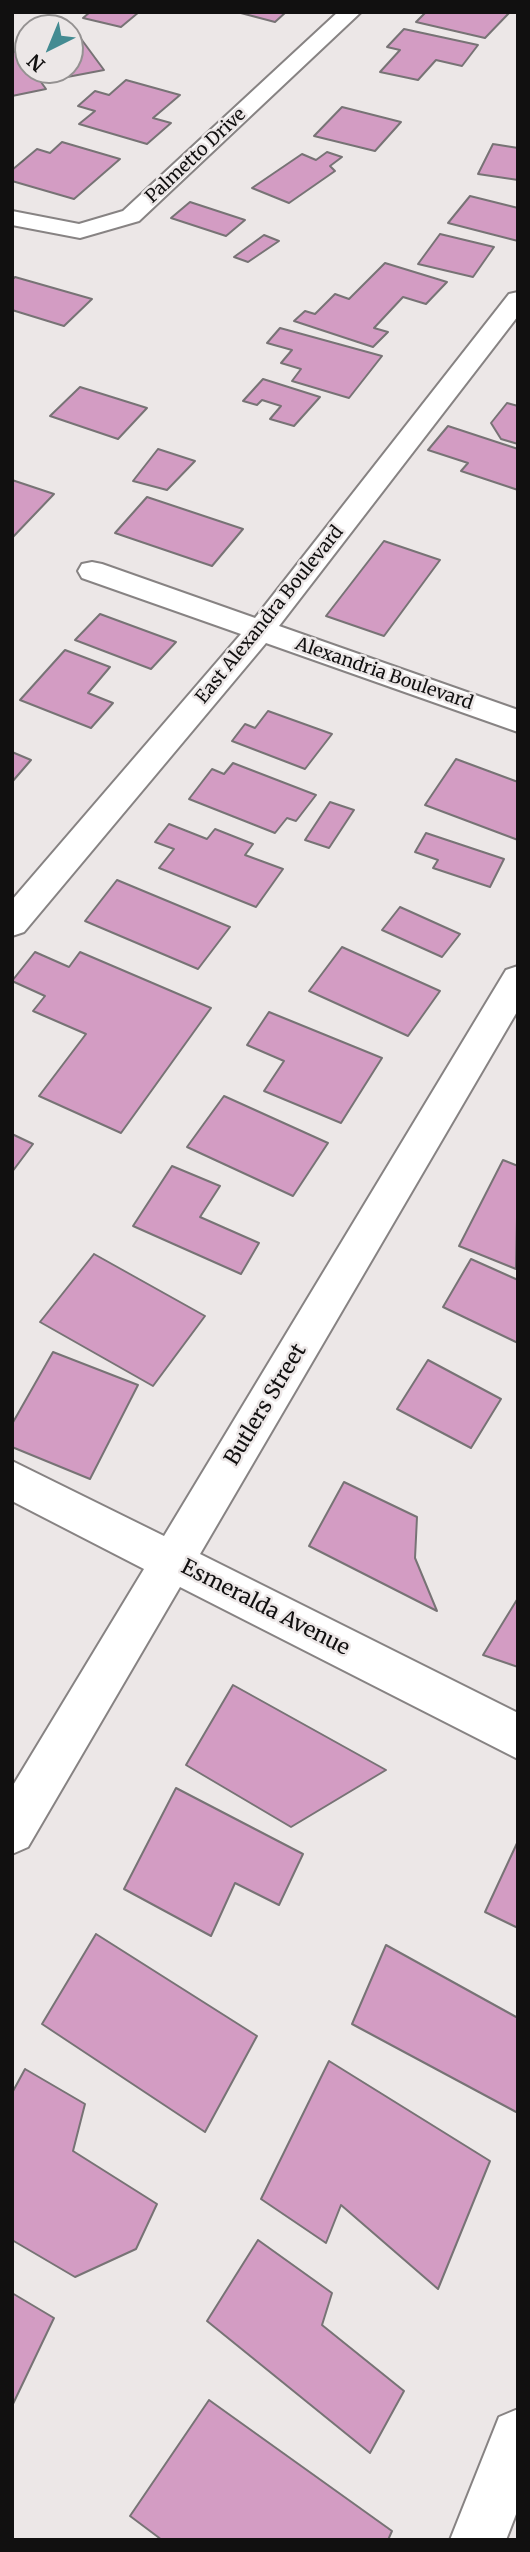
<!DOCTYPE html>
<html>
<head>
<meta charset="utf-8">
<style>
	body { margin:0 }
	#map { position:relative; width:530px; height:2552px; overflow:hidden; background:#ece7e7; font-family:Merriweather,serif }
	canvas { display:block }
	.frame { position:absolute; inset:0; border:14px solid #111010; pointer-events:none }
	.north { position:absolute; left:14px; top:14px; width:70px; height:70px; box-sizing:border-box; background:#ece7e7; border:2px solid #949191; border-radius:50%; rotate:223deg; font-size:19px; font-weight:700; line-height:28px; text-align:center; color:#111010 }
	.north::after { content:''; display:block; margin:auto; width:24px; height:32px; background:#448b92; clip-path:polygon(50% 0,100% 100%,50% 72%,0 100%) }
</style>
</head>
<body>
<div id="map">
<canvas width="530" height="2552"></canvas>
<div class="frame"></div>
<div class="north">N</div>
</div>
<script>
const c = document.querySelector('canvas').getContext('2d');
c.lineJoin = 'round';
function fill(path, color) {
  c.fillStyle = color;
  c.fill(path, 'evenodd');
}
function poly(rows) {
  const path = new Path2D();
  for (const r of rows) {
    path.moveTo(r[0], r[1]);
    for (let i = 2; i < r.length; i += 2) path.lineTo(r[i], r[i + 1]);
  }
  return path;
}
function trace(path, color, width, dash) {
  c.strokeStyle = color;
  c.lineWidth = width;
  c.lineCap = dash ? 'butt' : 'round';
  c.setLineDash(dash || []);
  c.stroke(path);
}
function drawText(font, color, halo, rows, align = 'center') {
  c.font = font + ' Merriweather,serif';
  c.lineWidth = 5;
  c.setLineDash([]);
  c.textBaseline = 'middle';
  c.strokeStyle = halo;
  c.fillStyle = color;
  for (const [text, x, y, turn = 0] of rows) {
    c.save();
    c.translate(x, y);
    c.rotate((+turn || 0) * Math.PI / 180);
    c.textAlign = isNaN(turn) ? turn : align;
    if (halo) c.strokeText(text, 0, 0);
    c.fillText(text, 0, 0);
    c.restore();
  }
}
const building = poly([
	[90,12,139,12,121,27,83,18,90,12],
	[237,12,286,12,275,22,237,12],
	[426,12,510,12,485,38,416,22,426,12],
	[404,29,478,45,462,66,436,60,418,80,380,72,400,50,387,47,404,29],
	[76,32,104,70,41,82,46,89,12,96,12,50,15,52,28,48,28,70,70,70,70,34,76,32],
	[126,80,180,95,153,118,171,123,147,144,79,124,95,111,78,106,95,91,109,95,126,80],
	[342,107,401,122,375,151,314,136,342,107],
	[62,142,120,159,74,199,12,181,12,170,37,149,50,153,62,142],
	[493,144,518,148,518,180,478,174,493,144],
	[327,152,342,157,330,166,335,171,289,203,252,188,302,154,316,160,327,152],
	[470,196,518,208,518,241,448,223,470,196],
	[190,202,245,220,226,236,171,218,190,202],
	[440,234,494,247,473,277,418,264,440,234],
	[264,235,279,241,248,262,234,257,264,235],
	[385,263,447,282,426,304,403,297,374,328,388,332,373,347,294,321,305,311,315,314,335,294,349,299,385,263],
	[15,277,92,299,64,326,12,310,12,280,15,277],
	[280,328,382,356,349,398,292,381,301,369,281,363,292,350,267,343,280,328],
	[263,379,320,397,294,426,270,419,281,406,262,400,257,405,243,401,263,379],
	[80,387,147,408,118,439,50,416,80,387],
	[507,403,518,406,518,444,501,439,491,423,507,403],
	[448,426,518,449,518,490,461,471,468,463,428,450,448,426],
	[158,449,195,461,167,490,133,481,158,449],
	[12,480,54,494,12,538,12,480],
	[147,497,243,529,212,566,115,533,147,497],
	[384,541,440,560,384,636,326,616,384,541],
	[100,614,176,642,151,669,75,640,100,614],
	[65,650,110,667,88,693,113,703,91,728,20,700,65,650],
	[268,711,332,734,305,769,232,741,245,724,255,728,268,711],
	[12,752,31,760,12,782,12,752],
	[456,759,518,782,518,840,425,805,456,759],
	[233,763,316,795,296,821,287,818,275,833,189,799,212,769,224,774,233,763],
	[330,802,354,810,329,848,305,840,330,802],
	[169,824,207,839,215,829,253,844,245,855,283,869,256,907,159,868,174,849,155,842,169,824],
	[426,833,504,859,490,887,433,868,438,860,415,852,426,833],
	[117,880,230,927,198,969,85,921,117,880],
	[400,907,460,934,442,957,382,930,400,907],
	[342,947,440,991,408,1036,309,991,342,947],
	[35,952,69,967,80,952,211,1008,121,1133,39,1096,86,1034,33,1011,45,996,12,981,35,952],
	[269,1012,382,1058,341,1123,264,1091,284,1061,247,1045,269,1012],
	[224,1096,328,1143,293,1196,187,1147,224,1096],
	[12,1134,33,1144,12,1172,12,1134],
	[503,1160,518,1166,516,1269,459,1246,503,1160],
	[172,1166,220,1186,200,1217,259,1243,241,1274,133,1226,172,1166],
	[94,1254,205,1316,153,1386,40,1322,94,1254],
	[471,1259,518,1280,518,1343,443,1307,471,1259],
	[53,1352,138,1385,90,1479,12,1447,12,1424,53,1352],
	[428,1360,501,1399,471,1448,397,1409,428,1360],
	[344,1482,417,1517,415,1558,437,1611,309,1546,344,1482],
	[518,1598,518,1667,483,1655,518,1598],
	[233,1685,386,1770,291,1827,186,1765,233,1685],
	[176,1788,303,1854,279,1905,235,1883,211,1936,124,1889,176,1788],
	[518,1841,518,1928,485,1912,518,1841],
	[96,1934,257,2036,205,2132,42,2024,96,1934],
	[386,1945,518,2018,518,2113,352,2024,386,1945],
	[329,2061,490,2161,438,2289,341,2205,326,2243,261,2199,329,2061],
	[25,2069,85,2104,73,2151,157,2204,136,2249,75,2277,12,2240,12,2093,25,2069],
	[258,2240,332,2293,322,2325,404,2391,370,2453,207,2321,258,2240],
	[12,2293,54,2318,12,2406,12,2293],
	[209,2400,392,2531,388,2540,162,2540,130,2516,209,2400]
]);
const minor = poly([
	[338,12,361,12,139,221,80,238,12,225,12,211,79,224,123,211,338,12],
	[518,292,518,316,279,626,518,710,518,732,266,643,24,932,12,936,12,900,241,634,82,578,78,571,82,564,92,562,102,564,255,618,509,294,518,292],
	[518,966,518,1010,200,1554,518,1713,518,1759,180,1587,28,1847,12,1854,12,1787,144,1569,12,1501,12,1461,164,1536,506,970,518,966],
	[518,2409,518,2509,506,2540,450,2540,499,2417,518,2409]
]);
const farStreetnames = [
	["Palmetto Drive",196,156,-43],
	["East Alexandra Boulevard",270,615,-51],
	["Alexandria Boulevard",384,674,19]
];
const streetNames = [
	["Butlers Street",266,1405,-59],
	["Esmeralda Avenue",265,1608,27]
];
fill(building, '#d39cc3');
trace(building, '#777375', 2);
trace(minor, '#878383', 4);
fill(minor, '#fff');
drawText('18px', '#111010', '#ece7e7', farStreetnames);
drawText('21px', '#111010', '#ece7e7', streetNames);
</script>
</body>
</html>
